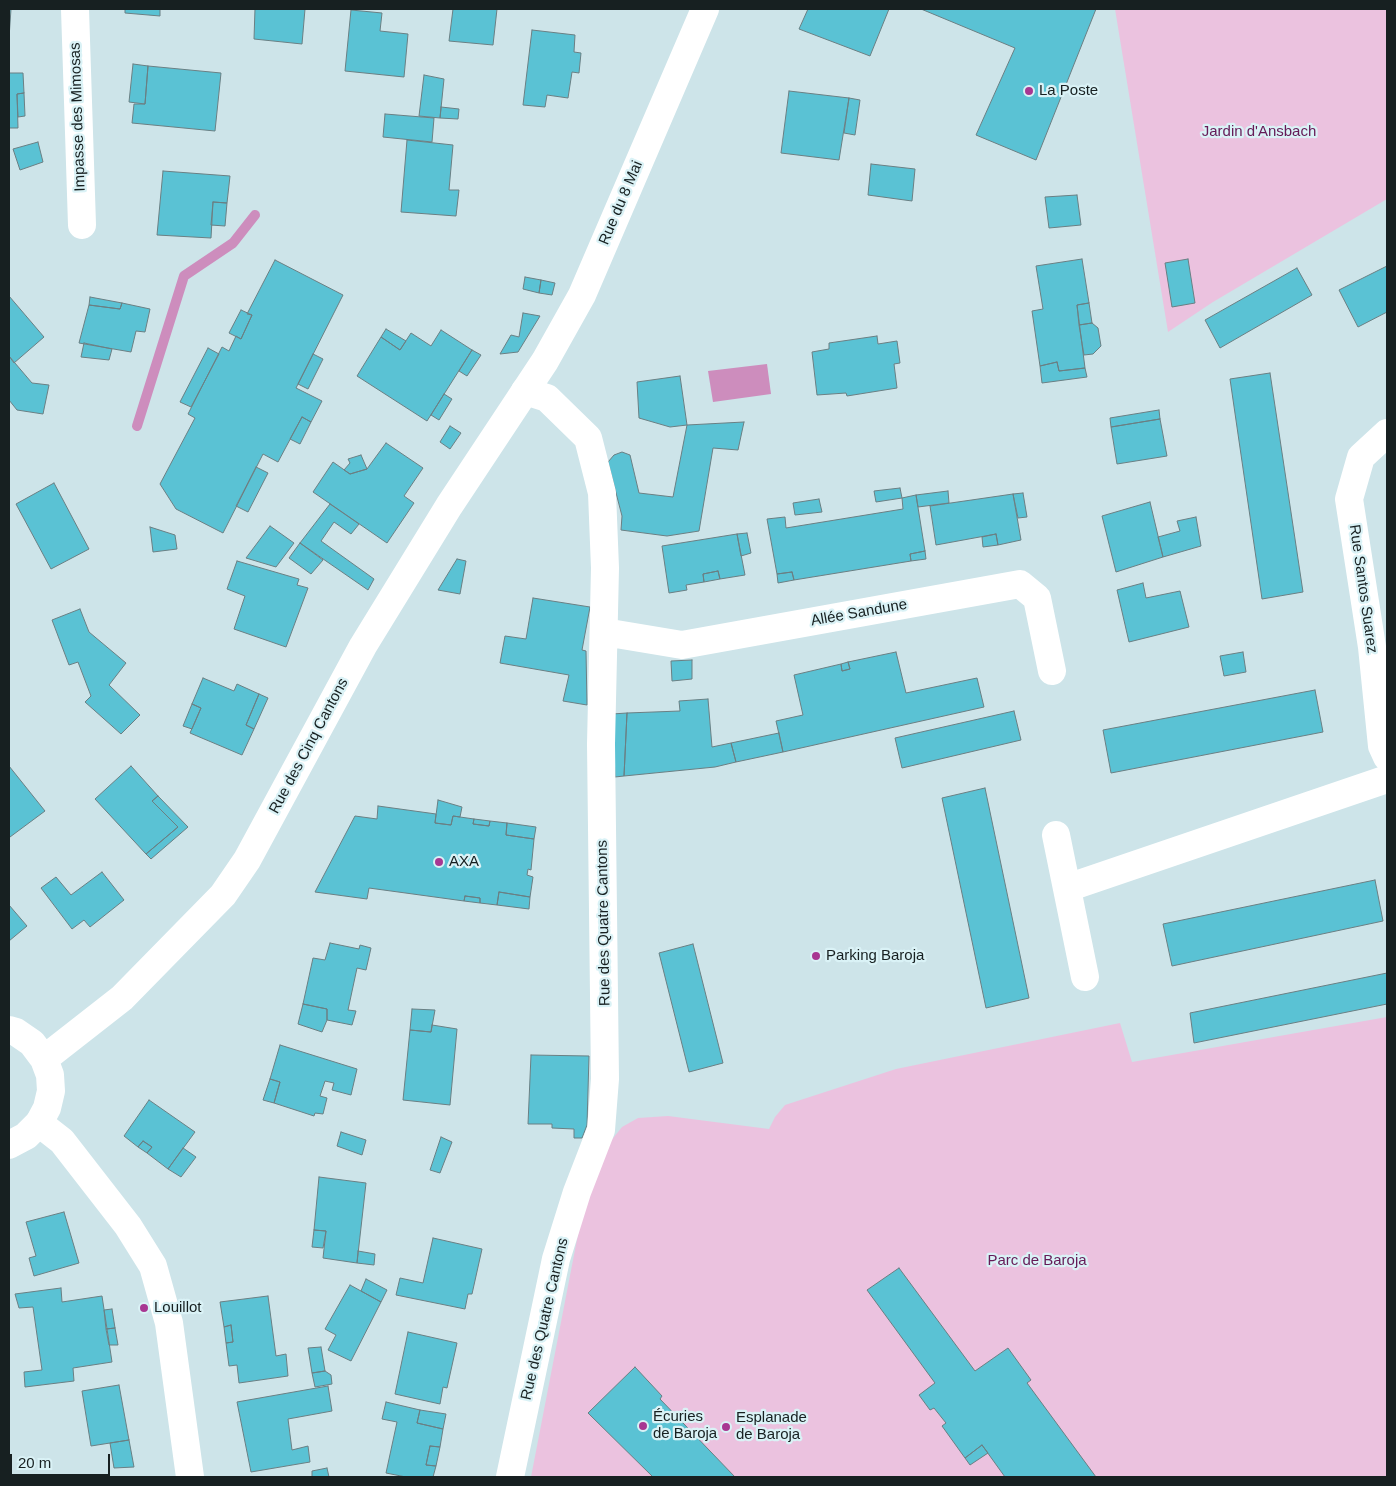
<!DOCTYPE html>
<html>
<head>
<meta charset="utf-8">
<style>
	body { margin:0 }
	#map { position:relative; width:1396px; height:1486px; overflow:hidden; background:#cde4e9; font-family:Helvetica,sans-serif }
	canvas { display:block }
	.frame { position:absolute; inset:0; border:10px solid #172021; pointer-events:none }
	.scale { position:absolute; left:10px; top:1454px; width:100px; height:22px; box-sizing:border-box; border:2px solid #172021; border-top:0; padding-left:6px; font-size:15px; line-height:18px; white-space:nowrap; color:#172021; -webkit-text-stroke:4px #daf2f6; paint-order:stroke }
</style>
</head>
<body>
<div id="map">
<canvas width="1396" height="1486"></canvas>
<div class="frame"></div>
<div class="scale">20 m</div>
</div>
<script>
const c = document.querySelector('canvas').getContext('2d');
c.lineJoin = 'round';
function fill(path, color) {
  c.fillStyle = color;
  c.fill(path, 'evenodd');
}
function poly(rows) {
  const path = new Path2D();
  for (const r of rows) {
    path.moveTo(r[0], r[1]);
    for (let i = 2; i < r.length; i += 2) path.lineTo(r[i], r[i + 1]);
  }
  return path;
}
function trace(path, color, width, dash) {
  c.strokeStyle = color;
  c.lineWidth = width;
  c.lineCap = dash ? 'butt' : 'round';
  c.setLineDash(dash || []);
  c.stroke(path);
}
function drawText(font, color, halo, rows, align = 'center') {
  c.font = font + ' Helvetica,sans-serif';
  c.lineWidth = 4.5;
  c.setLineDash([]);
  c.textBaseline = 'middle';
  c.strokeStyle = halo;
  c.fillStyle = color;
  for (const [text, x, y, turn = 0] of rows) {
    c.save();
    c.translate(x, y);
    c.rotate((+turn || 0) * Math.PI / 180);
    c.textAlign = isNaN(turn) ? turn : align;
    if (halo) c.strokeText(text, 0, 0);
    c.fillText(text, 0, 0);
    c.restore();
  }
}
const green = poly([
	[1115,9,1387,9,1387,199,1213,302,1168,332],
	[1387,1017,1387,1477,531,1477,586,1193,610,1142,622,1127,638,1118,668,1116,769,1129,775,1117,785,1105,896,1069,1120,1023,1132,1062]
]);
const water = poly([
	[767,364,771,394,713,402,708,371]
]);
const stream = poly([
	[137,426,184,276,233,243,255,215]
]);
const building = poly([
	[9,9,11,9,9,38,9,9],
	[125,9,160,9,160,16,125,13,125,9],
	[255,9,305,9,302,44,254,39,255,9],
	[453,9,497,9,493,45,449,41,453,9],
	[808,9,889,9,870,56,799,29,808,9],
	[921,9,1096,9,1036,160,976,135,1015,48,921,9],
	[351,10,382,13,380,31,408,34,404,77,345,71,351,10],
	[532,30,575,35,574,52,581,53,579,73,572,72,568,98,547,95,545,107,523,105,532,30],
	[133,64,148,66,145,104,129,102,133,64],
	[148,66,221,73,215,131,132,123,134,104,145,104,148,66],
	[9,73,23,73,24,93,17,94,18,128,9,128,9,73],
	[424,75,444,79,440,118,419,116,424,75],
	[789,91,849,98,839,160,781,153,789,91],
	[24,93,25,116,18,117,17,94,24,93],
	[849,98,860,100,855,135,844,133,849,98],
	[441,107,459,109,458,119,440,118,441,107],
	[385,114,434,118,432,142,383,137,385,114],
	[407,140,453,145,449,190,459,190,456,216,401,212,407,140],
	[38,142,43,162,20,170,13,149,38,142],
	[871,164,915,169,912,201,868,195,871,164],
	[163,171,230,176,227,203,213,202,211,238,157,235,163,171],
	[1077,195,1081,225,1049,228,1045,197,1077,195],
	[213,202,227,203,225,226,211,225,213,202],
	[1082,259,1089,303,1077,305,1085,368,1059,371,1057,362,1040,366,1032,311,1043,309,1036,266,1082,259],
	[1188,259,1195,303,1172,307,1165,263,1188,259],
	[275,260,343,295,296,388,322,401,311,422,302,417,278,462,263,454,223,533,176,509,160,484,195,418,188,414,222,347,229,351,236,336,241,339,252,315,247,314,275,260],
	[1387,266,1387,312,1358,327,1339,290,1387,266],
	[1297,268,1312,295,1220,348,1205,320,1297,268],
	[525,277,541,280,539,293,523,289,525,277],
	[541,280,555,283,552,295,539,293,541,280],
	[9,296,44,337,14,363,9,356,9,296],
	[90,297,122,303,120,309,89,305,90,297],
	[122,303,150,309,145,332,136,331,131,352,79,343,89,305,120,309,122,303],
	[1089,303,1092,323,1079,325,1077,305,1089,303],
	[241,310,252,315,241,339,229,333,241,310],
	[523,313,540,316,518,352,500,354,511,335,519,337,523,313],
	[1092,323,1098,328,1101,346,1093,354,1084,355,1079,325,1092,323],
	[386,329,406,341,400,350,381,337,386,329],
	[441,330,472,350,427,421,357,376,381,337,400,350,411,333,431,346,441,330],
	[877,336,878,344,897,341,900,363,894,364,897,388,847,396,846,393,817,395,812,352,829,349,829,343,877,336],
	[84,343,112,349,109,360,81,357,84,343],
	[208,348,219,354,191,407,180,402,208,348],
	[472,350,481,355,467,376,459,371,472,350],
	[313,354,323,359,308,389,298,384,313,354],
	[9,356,32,383,49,385,43,414,17,410,9,400,9,356],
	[1057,362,1059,371,1085,368,1087,377,1042,383,1040,366,1057,362],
	[1270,373,1303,592,1262,599,1230,379,1270,373],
	[680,376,687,425,670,427,639,418,637,382,680,376],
	[444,394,452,399,439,420,431,415,444,394],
	[1159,410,1160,419,1111,427,1110,418,1159,410],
	[302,417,311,422,300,444,290,439,302,417],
	[1160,419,1167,456,1117,464,1111,427,1160,419],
	[744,422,738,450,713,448,699,531,667,536,621,530,622,516,608,462,614,455,622,452,630,455,639,493,673,497,687,425,744,422],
	[450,426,461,433,450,449,440,442,450,426],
	[386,443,423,468,404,496,414,503,387,543,313,492,333,462,350,474,367,469,386,443],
	[361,455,367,469,350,474,344,470,350,463,348,459,361,455],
	[256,467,268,473,248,512,236,506,256,467],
	[54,483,89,549,51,569,16,504,54,483],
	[900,488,902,498,876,502,874,491,900,488],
	[948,491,949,503,918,507,916,495,948,491],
	[1023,493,1027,517,1018,518,1013,494,1023,493],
	[1013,494,1021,540,998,545,996,534,936,545,930,506,1013,494],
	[916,495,925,551,910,554,911,561,794,580,792,572,777,574,767,519,785,517,786,528,903,509,902,498,916,495],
	[819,499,822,512,795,515,793,503,819,499],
	[1150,502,1163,557,1116,572,1102,516,1150,502],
	[330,504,359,524,351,534,334,522,321,541,374,579,368,590,300,543,330,504],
	[1196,517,1201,546,1163,557,1158,537,1180,531,1177,521,1196,517],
	[270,526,294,543,276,567,246,558,270,526],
	[150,527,175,535,177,549,153,552,150,527],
	[747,533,751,553,741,556,737,534,747,533],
	[737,534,745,575,720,579,718,571,703,574,704,582,686,585,687,590,669,593,662,546,737,534],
	[996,534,998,545,983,547,982,537,996,534],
	[300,543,323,560,311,574,289,558,300,543],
	[925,551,926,559,911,561,910,554,925,551],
	[457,559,466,561,460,594,438,590,457,559],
	[237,561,299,579,297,585,308,588,286,647,234,629,245,596,227,589,237,561],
	[718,571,720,579,704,582,703,574,718,571],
	[792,572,794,580,778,583,777,574,792,572],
	[1143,583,1146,598,1180,591,1189,627,1129,642,1117,590,1143,583],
	[533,598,590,607,582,650,586,651,587,705,563,701,569,675,500,663,505,636,526,639,533,598],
	[80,609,89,632,126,663,109,685,140,715,121,734,85,702,91,696,78,662,69,665,52,620,80,609],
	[896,652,906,693,977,678,984,707,783,752,776,721,803,715,794,675,841,664,842,671,850,669,848,662,896,652],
	[1243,652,1246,672,1224,676,1220,656,1243,652],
	[692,660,692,679,672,681,671,661,692,660],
	[848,662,850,669,842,671,841,664,848,662],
	[203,678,234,691,237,684,259,694,246,725,254,729,242,755,190,733,201,708,192,704,203,678],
	[1315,690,1323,732,1111,773,1103,730,1315,690],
	[259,694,268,698,254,729,246,725,259,694],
	[708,699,712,747,731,743,736,762,715,767,624,776,627,713,680,711,679,701,708,699],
	[192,704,201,708,192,729,183,726,192,704],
	[1014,711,1021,740,902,768,895,738,1014,711],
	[627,713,624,776,615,777,612,714,627,713],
	[779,733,783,752,736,762,731,743,779,733],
	[9,766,45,811,10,837,9,836,9,766],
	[131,766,158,796,152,801,178,827,146,854,95,799,131,766],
	[985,788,1029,998,986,1008,942,798,985,788],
	[158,796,188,827,151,859,146,854,178,827,152,801,158,796],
	[438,800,462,807,460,817,453,816,451,825,435,823,438,800],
	[378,806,436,814,435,823,451,825,453,816,474,819,473,824,489,826,490,821,507,823,506,835,534,839,531,870,528,869,527,875,533,877,530,897,499,892,497,905,480,903,480,898,465,896,464,901,369,888,367,899,315,892,355,816,377,819,378,806],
	[474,819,490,821,489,826,473,824,474,819],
	[507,823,536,827,534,839,506,835,507,823],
	[102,872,124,900,90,927,84,920,72,929,41,888,56,877,71,895,102,872],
	[1375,880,1383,921,1172,966,1163,924,1375,880],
	[499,892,530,897,529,909,497,905,499,892],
	[465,896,480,898,480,903,464,901,465,896],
	[9,905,27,926,9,941,9,905],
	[330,943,359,949,360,945,371,948,366,970,357,968,348,1010,356,1011,352,1025,327,1020,327,1009,303,1004,313,958,325,960,330,943],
	[693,944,723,1063,689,1072,659,953,693,944],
	[1387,973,1387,1004,1194,1043,1190,1013,1387,973],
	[303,1004,327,1009,327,1020,322,1032,298,1024,303,1004],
	[412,1009,435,1010,431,1032,410,1030,412,1009],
	[432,1025,457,1029,450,1105,403,1100,410,1030,431,1032,432,1025],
	[280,1045,357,1069,351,1095,332,1090,334,1083,325,1081,320,1096,327,1098,323,1114,315,1113,314,1116,274,1103,280,1082,270,1079,280,1045],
	[531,1055,589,1056,587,1125,582,1138,574,1138,574,1129,552,1128,552,1124,528,1124,531,1055],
	[270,1079,280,1082,274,1103,263,1100,270,1079],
	[149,1100,195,1132,168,1169,147,1153,152,1147,143,1141,138,1147,124,1136,149,1100],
	[341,1132,366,1140,362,1155,337,1146,341,1132],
	[441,1137,452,1142,440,1173,430,1170,441,1137],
	[143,1141,152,1147,147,1153,138,1147,143,1141],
	[183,1148,196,1157,181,1177,168,1169,183,1148],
	[319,1177,366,1183,357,1263,323,1258,326,1231,314,1230,319,1177],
	[64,1212,79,1263,34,1276,29,1258,36,1256,26,1222,64,1212],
	[314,1230,326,1231,323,1248,312,1247,314,1230],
	[433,1238,482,1249,472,1294,468,1294,465,1309,396,1295,400,1278,423,1283,433,1238],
	[358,1251,375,1254,374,1265,357,1263,358,1251],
	[899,1268,975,1371,1008,1348,1031,1380,1027,1383,1096,1477,1005,1477,982,1445,965,1458,942,1426,946,1423,934,1408,930,1410,919,1395,935,1383,867,1290,899,1268],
	[366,1279,387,1290,381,1302,361,1291,366,1279],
	[350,1285,381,1302,351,1361,328,1350,336,1335,325,1329,350,1285],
	[61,1288,62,1302,102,1296,112,1362,73,1368,74,1381,25,1387,24,1372,42,1370,33,1307,19,1308,15,1294,61,1288],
	[268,1296,276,1356,286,1354,288,1376,239,1383,237,1365,229,1366,226,1343,233,1342,231,1325,224,1327,220,1302,268,1296],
	[112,1309,115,1328,106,1329,104,1310,112,1309],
	[231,1325,233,1342,226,1343,224,1327,231,1325],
	[115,1328,118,1345,109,1345,106,1329,115,1328],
	[408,1332,457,1343,447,1388,443,1387,440,1404,395,1394,408,1332],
	[321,1347,325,1371,312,1373,308,1348,321,1347],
	[635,1367,662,1396,660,1399,735,1477,653,1477,588,1413,635,1367],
	[325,1371,331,1375,332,1384,315,1387,312,1373,325,1371],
	[119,1385,129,1440,91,1446,82,1391,119,1385],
	[328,1386,332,1411,288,1419,292,1450,308,1446,310,1462,251,1472,237,1402,328,1386],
	[386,1402,420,1410,417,1423,443,1429,440,1447,430,1446,426,1465,436,1466,433,1477,406,1477,386,1473,397,1422,382,1419,386,1402],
	[420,1410,446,1414,443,1429,417,1423,420,1410],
	[129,1440,134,1467,114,1468,110,1443,129,1440],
	[982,1445,988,1453,970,1465,965,1458,982,1445],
	[430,1446,440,1447,436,1466,426,1465,430,1446],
	[327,1468,329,1477,312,1477,312,1471,327,1468]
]);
const minor = poly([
	[75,9,82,225],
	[1387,433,1361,457,1349,499,1372,647,1382,746,1387,757],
	[604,632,682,645,1020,584,1037,598,1052,671],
	[1056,835,1085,977],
	[1067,888,1387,779],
	[39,1123,62,1141,128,1226,153,1266,169,1323,190,1477],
	[510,1477,556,1259,577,1192,601,1130,605,1079,601,744,605,568,602,493,588,438,547,398,525,391]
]);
const tertiary = poly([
	[9,1030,16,1032,32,1043,44,1059,50,1075,51,1091,47,1108,39,1123,26,1136,9,1145],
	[44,1059,122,998,223,895,247,860,363,646,449,506,545,361,582,295,705,9]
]);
const markers = [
	[1029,91,5,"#a83792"],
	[439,862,5,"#a83792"],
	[816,956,5,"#a83792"],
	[144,1308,5,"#a83792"],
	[643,1426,5,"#a83792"],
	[726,1427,5,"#a83792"]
];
const poiNames = [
	["La Poste",1039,91],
	["AXA",449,862],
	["Parking Baroja",826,956],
	["Louillot",154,1308],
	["Écuries",653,1417],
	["de Baroja",653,1434],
	["Esplanade",736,1418],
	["de Baroja",736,1435]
];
const streetNames = [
	["Impasse des Mimosas",78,117,-92],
	["Rue du 8 Mai",621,203,-67],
	["Rue Santos Suarez",1363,589,82],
	["Allée Sandune",859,613,-10],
	["Rue des Cinq Cantons",309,746,-62],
	["Rue des Quatre Cantons",604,923,-91],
	["Rue des Quatre Cantons",545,1319,-77]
];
const parkNames = [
	["Jardin d'Ansbach",1259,132],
	["Parc de Baroja",1037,1261]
];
fill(green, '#ebc2df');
fill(water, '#cd8dbd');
trace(stream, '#cd8dbd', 10);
fill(building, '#5ac2d4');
trace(building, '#6a7f83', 1);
trace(minor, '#fff', 28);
trace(tertiary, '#fff', 28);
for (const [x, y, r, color] of markers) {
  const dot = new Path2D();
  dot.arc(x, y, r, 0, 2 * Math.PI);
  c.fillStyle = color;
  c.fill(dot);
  trace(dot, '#daf2f6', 2);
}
drawText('15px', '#172021', '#daf2f6', poiNames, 'left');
drawText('15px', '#172021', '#daf2f6', streetNames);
drawText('15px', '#651a57', '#daf2f6', parkNames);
</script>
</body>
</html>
